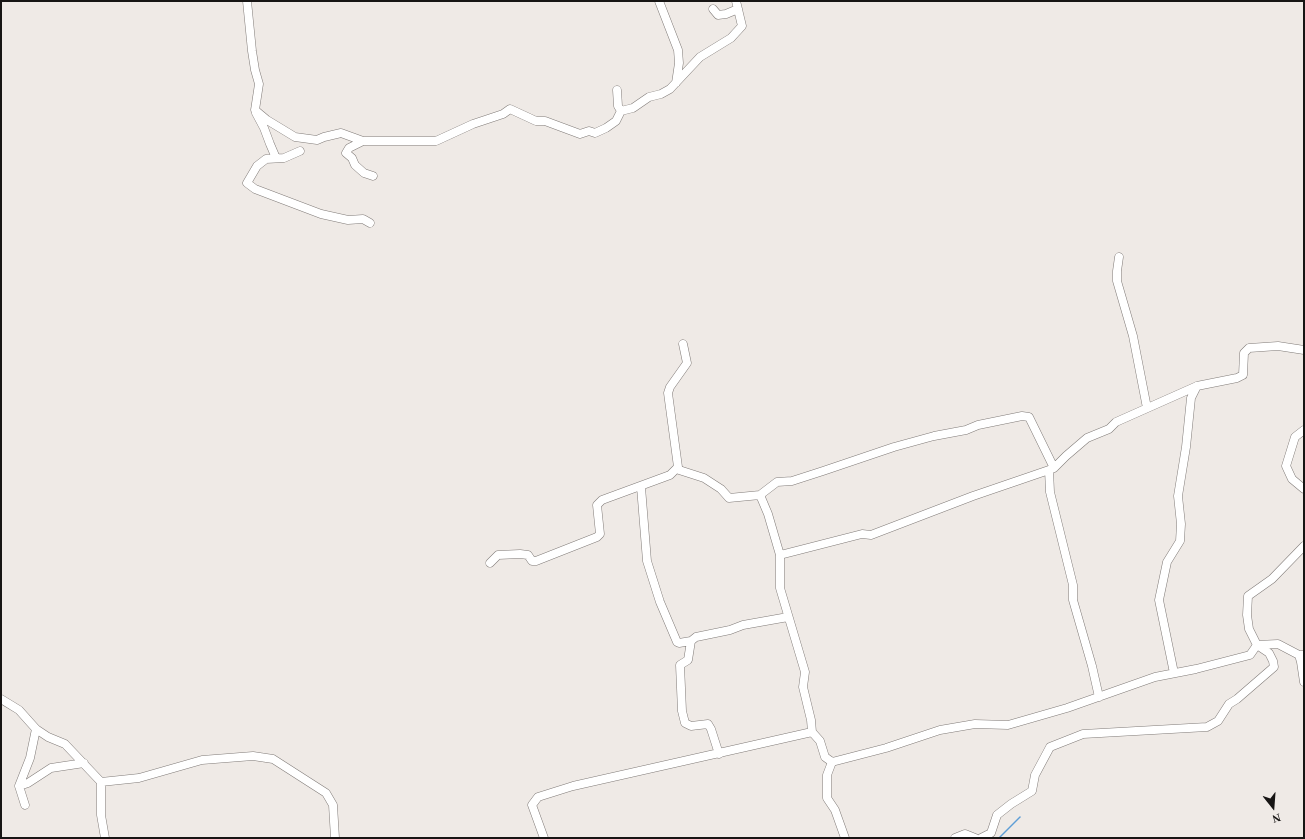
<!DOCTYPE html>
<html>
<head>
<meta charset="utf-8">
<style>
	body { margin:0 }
	#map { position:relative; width:1305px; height:839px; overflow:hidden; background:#efeae6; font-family:"Times New Roman",serif }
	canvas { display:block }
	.frame { position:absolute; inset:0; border:2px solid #171514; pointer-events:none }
	.north { position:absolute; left:1253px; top:787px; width:40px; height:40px; -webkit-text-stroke:3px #efeae6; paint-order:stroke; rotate:163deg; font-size:11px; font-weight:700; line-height:16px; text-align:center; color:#171514 }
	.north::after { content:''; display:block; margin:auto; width:14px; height:18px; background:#171514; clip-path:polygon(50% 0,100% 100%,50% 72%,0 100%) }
</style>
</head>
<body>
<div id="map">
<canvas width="1305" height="839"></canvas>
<div class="frame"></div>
<div class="north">N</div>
</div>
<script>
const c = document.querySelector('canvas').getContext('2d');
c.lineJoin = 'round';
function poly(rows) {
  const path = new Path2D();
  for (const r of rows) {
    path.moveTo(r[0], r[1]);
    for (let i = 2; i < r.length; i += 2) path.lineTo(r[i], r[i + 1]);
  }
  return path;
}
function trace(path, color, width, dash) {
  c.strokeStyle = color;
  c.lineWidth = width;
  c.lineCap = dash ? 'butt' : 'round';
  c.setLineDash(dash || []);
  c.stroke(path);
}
const stream = poly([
	[999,838,1020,817]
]);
const minor = poly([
	[247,1,252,51,255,70,259,84,255,110,267,120,295,137,317,140,324,137,341,133,363,141,349,148,346,153,352,158,355,165,364,173,373,176],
	[659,1,678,50,679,63,676,83],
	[713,9,718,15,726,14,738,9],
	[617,90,618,106,621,111],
	[621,111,633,108,649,97,661,94,670,89,700,57,731,38,742,26,736,1],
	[256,113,264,128,270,144,276,158],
	[363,141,436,141,473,124,503,114,510,109,536,121,545,121,580,134,589,131,595,133,606,128,616,121,621,111],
	[300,151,284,158,266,159,257,166,247,183,255,189,321,214,348,220,363,219,370,223],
	[1119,257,1117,271,1117,281,1133,336,1147,408],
	[1304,430,1295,437,1286,466,1292,479,1304,489],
	[676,469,704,478,721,489,729,498,760,495,777,482,792,481,823,471,894,447,934,436,966,430,978,425,1022,416,1029,417,1054,468],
	[641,487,647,561,660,602,677,642,679,643,691,641],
	[760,495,768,514,780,555,780,588,805,672,803,687,811,720,812,732],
	[1304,546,1272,579,1248,596,1247,615,1249,629,1257,645,1278,644,1299,655,1304,655],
	[780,555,862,534,871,535,973,496,1049,470],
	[490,563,498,555,520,554,528,555,532,561,536,561,597,537,600,534,597,505,602,500,670,475,678,467,668,393,670,387,687,363,683,344],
	[1299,655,1301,662,1304,682],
	[1174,673,1159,600,1167,562,1180,541,1181,524,1178,496,1186,447,1191,398,1197,386],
	[1099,697,1092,666,1073,600,1073,585,1050,492,1049,470,1054,468,1066,456,1087,438,1109,429,1116,422,1197,386,1237,378,1243,375,1244,353,1249,348,1278,346,1304,350],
	[1,699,19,710,36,729,48,737,65,744,101,782,101,815,105,838],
	[719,754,711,729,708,724,691,726,685,723,682,711,680,665,688,660,691,641,696,637,730,630,743,625,788,617],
	[832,762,827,775,827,798,835,810,845,838],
	[101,782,139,778,202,760,253,756,273,759,326,793,333,805,335,838],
	[19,786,30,758,36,729],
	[25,805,19,786,28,783,51,768,84,763],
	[544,838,532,805,538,797,573,786,812,732,820,741,825,757,832,762,886,748,940,730,975,724,1008,725,1067,708,1155,677,1196,669,1250,655,1257,645,1269,653,1273,661,1274,667,1237,699,1229,704,1218,721,1207,727,1083,734,1050,747,1035,775,1032,791,1011,804,997,815,991,833,981,838],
	[955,838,965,834,975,838]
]);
trace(stream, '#5e9ed6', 1.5);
trace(minor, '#807b78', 9);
trace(minor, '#fff', 8);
</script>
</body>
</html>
